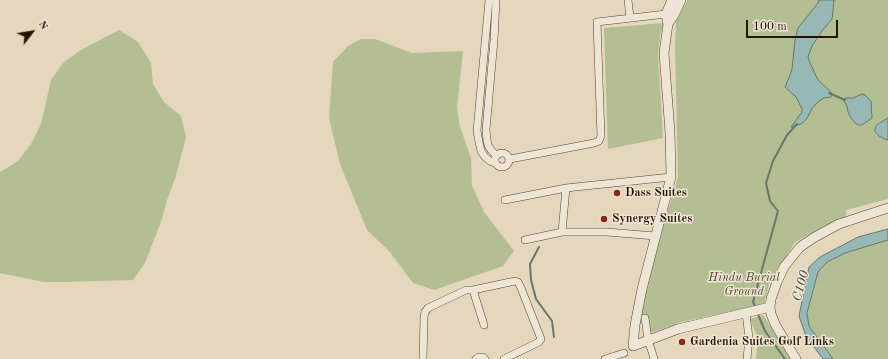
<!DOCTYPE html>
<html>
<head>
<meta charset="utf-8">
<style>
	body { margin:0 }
	#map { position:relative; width:888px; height:359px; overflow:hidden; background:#e5d7bd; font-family:"Old Standard TT",serif }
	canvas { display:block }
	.north { position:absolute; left:12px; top:12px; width:40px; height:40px; -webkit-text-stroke:3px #eee5d4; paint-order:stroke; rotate:59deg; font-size:11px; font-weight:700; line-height:16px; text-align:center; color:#261400 }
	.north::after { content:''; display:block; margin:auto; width:14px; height:18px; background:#261400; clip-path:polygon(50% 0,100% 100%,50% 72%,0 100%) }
	.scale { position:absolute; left:746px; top:20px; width:92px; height:18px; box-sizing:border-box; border:2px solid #261400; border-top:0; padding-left:5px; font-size:12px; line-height:14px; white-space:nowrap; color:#261400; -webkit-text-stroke:3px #eee5d4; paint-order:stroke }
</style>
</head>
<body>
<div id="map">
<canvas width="888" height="359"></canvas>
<div class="north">N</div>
<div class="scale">100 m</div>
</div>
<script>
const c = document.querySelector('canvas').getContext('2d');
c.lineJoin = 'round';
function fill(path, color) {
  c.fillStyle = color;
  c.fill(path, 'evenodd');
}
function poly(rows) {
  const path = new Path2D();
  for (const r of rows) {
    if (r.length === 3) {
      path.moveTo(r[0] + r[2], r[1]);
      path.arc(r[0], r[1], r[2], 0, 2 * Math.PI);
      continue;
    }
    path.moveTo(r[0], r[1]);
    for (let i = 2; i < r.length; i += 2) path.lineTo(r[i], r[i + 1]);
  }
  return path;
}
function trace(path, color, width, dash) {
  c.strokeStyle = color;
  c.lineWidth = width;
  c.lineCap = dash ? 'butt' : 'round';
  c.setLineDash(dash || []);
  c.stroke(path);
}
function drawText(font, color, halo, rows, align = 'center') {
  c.font = font + ' "Old Standard TT",serif';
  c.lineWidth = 3;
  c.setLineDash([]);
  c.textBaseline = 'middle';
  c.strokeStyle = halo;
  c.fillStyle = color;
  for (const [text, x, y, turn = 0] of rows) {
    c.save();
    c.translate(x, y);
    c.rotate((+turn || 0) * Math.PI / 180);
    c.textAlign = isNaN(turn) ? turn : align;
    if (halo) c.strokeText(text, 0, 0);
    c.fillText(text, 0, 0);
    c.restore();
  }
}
const green = poly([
	[687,0,888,0,888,199,846,210,846,218,833,222,795,242,769,284,764,304,682,322,644,335,641,315,657,246,678,177,675,46,676,22],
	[664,23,660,35,658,54,663,138,608,149,604,28],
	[119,30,138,42,151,63,153,84,164,102,181,116,186,137,175,179,167,200,161,222,145,263,133,280,67,282,44,282,0,273,0,172,18,161,31,144,41,124,51,80,64,62,81,50],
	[361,39,375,39,412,53,463,51,457,107,460,127,471,158,472,186,484,212,514,251,503,266,434,290,413,283,390,252,367,230,340,164,329,118,333,62,348,46],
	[888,240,888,359,833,359,809,326,807,312,818,272,827,262,845,253],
	[763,315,792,359,756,359,758,339,750,319]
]);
const water = poly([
	[819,0,834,0,832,19,822,31,812,46,808,57,810,63,816,76,819,81,832,93,831,97,824,98,819,101,813,107,806,120,801,124,791,127,802,112,802,109,796,97,785,87,790,75,792,69,795,40,798,28,818,3,819,0],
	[862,94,865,95,871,101,872,118,862,125,859,125,856,124,851,118,848,112,847,106,844,101,845,98,853,98,862,94],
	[888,118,888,139,887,140,879,136,875,132,875,129,876,126,878,124,888,118],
	[888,229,888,240,845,253,827,262,818,272,807,313,809,326,833,359,823,359,806,336,799,316,809,267,820,257,858,237,888,229]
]);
const stream = poly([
	[829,93,845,100],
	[539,247,530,264,531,280,536,299,552,321,554,337],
	[756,308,753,302,778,211,770,201,766,183,773,161,787,135,797,124],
	[757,312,765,331,785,359]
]);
const minor = poly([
	[489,0,477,131,479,142,481,151,485,157,490,161,495,163],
	[496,0,494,40,486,130,487,140,488,145,491,150,496,155],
	[628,0,630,18,634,18],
	[502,160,7],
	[510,159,594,143,599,141,601,136,597,22,666,14],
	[505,200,566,188,671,177],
	[562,232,566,188],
	[525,240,562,232,607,232,655,236],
	[473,290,484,325],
	[746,313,749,338,747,359],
	[645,318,648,340,652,352,654,359],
	[423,359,424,317,425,312,428,308,466,290,473,290,515,281,518,282,521,288,541,339,539,342,504,359],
	[476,359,479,357,483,357,485,359],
	[605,359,624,353]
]);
const tertiary = poly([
	[681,0,674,15,668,24,664,53,670,132,671,177,642,289,635,325,633,346,678,329,770,307],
	[668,24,666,14,672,0],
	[796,359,776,326,771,314,770,307,771,299,777,282,784,267,800,247,815,237,839,224,888,208]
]);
const markers = [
	[617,193,4,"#8f2418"],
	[604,219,4,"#8f2418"],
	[682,342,4,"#8f2418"]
];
const poiNames = [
	["Dass Suites",625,193],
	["Synergy Suites",612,219],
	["Gardenia Suites Golf Links",690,342]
];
const parkNames = [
	["Hindu Burial",744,278],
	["Ground",744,292]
];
const waterNames = [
	["C100",801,286,-75]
];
fill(green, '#b3be92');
fill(water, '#96b9b5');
trace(water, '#69776d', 1);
trace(stream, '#69776d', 2);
trace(minor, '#56452f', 8);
trace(tertiary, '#56452f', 10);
trace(minor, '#eee5d4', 7);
trace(tertiary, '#eee5d4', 9);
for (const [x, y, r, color] of markers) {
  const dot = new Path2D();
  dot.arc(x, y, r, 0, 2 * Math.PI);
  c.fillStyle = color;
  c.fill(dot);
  trace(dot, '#eee5d4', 1.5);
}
drawText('bold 12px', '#261400', '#eee5d4', poiNames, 'left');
drawText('italic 12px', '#50472c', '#eee5d4', parkNames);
drawText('italic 13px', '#4d4e3f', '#eee5d4', waterNames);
</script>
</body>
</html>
